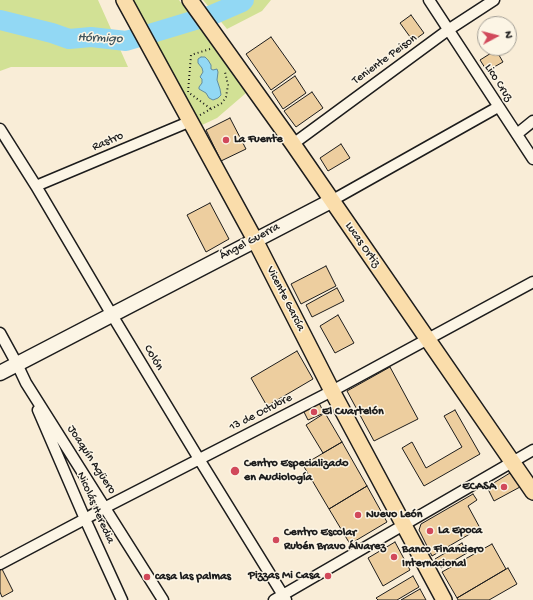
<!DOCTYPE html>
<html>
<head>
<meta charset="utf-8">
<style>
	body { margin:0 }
	#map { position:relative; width:533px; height:600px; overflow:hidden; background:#f9edd7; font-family:"Gochi Hand",sans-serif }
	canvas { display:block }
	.north { position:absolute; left:477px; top:16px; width:40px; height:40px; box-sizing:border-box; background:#fcf5e5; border:1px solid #a29e95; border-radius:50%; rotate:83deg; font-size:11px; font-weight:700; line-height:16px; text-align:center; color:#1c1c1c }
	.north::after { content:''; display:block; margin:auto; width:14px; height:18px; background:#d1495b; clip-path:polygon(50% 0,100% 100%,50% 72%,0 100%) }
</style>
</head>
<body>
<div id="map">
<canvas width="533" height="600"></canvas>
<div class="north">N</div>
</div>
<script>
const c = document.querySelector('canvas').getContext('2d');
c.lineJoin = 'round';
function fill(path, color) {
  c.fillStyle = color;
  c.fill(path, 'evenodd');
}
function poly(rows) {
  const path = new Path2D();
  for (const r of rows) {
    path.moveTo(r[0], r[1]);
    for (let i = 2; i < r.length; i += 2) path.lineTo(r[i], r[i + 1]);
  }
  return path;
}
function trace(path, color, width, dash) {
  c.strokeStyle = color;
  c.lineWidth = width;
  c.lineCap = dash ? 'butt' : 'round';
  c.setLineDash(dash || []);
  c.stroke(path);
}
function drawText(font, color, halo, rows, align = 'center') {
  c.font = font + ' "Gochi Hand",sans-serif';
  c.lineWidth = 3;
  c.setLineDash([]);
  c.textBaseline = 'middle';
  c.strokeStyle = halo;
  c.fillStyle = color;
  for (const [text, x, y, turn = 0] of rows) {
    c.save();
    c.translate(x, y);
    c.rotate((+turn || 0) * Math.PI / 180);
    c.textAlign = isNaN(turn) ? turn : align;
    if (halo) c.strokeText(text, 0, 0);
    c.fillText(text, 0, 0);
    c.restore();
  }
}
const green = poly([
	[0,0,98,0,128,67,11,67,0,71],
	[130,0,179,0,246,93,217,118,202,125,173,76],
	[203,0,271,0,262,11,227,29]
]);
const water = poly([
	[201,57,205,57,208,60,211,65,211,69,213,70,217,69,218,72,217,80,220,89,221,95,218,98,213,100,209,98,206,93,199,89,199,87,202,83,202,79,200,77,203,72,202,68,198,63,198,59,201,57]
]);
const river = poly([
	[0,20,52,33,69,39,91,37,126,41,212,15,242,2,244,0]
]);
const building = poly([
	[411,15,424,33,413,41,400,23,411,15],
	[271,37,296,72,271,90,246,54,271,37],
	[496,50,503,62,487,71,480,60,496,50],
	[295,76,306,93,283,109,272,92,295,76],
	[312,92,323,108,296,127,284,111,312,92],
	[230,118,246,149,221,161,206,130,230,118],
	[341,144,350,158,328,171,320,158,341,144],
	[210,203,229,239,206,252,187,215,210,203],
	[326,266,336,286,301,304,291,284,326,266],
	[337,288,344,301,312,317,306,305,337,288],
	[338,315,354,343,335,353,320,326,338,315],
	[297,351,313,379,267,406,251,378,297,351],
	[390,367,418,419,374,441,347,391,390,367],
	[319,403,324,413,308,420,303,410,319,403],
	[455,410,480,454,424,486,402,448,412,442,426,468,462,447,444,416,455,410],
	[325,413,342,442,323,453,306,425,325,413],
	[342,442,367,486,329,509,303,465,342,442],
	[510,473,520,487,494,501,487,487,510,473],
	[367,486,387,522,350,544,329,509,367,486],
	[473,494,477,500,468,506,480,528,432,556,419,530,421,524,473,494],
	[395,542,410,570,383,586,368,558,395,542],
	[462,543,467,553,441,568,435,559,462,543],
	[492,544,506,569,457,598,442,572,492,544],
	[508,568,517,584,489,600,458,600,457,598,508,568],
	[2,569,13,591,2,597,0,592,0,570,2,569],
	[413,576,419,587,397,600,378,600,376,598,413,576],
	[420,589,426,600,401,600,420,589]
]);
const path = poly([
	[210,49,191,55,188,92,211,109],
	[200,115,222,103,226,97,228,85,225,72]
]);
const street = poly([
	[429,0,533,159],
	[0,129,36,186,112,315,199,459,286,600],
	[517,134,533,121],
	[293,144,448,30,494,0],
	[36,186,191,121],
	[331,201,498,107],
	[0,333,17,364,26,383,163,600],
	[38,410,85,519,122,600],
	[0,564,85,519,106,507,332,391,533,282],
	[274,600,533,450]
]);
const secondary = poly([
	[0,373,331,201]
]);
const primary = poly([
	[124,0,255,240,332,391,444,600],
	[190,0,293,144,533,492]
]);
const markers = [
	[226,140,4,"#d1495b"],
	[314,412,4,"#d1495b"],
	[235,471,5,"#d1495b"],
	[504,487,4,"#d1495b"],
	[358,515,4,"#d1495b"],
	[430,531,4,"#d1495b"],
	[276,540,4,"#d1495b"],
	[394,557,4,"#d1495b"],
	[328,576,4,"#d1495b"],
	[147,577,4,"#d1495b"]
];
const streetNames = [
	["Teniente Peison",385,60,-36],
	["Lico Cruz",498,83,57],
	["Rastro",108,142,-23],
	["Ángel Guerra",250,242,-28],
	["Lucas Ortiz",362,245,55],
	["Vicente García",285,299,63],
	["Colón",153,358,59],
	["13 de Octubre",261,413,-27],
	["Joaquín Agüero",91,460,57],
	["Nicolás Heredia",95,508,66]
];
const poiNames = [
	["La Fuente",234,140],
	["El Cuartelón",322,412],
	["Centro Especializado",244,464],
	["en Audiología",244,478],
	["ECASA",496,487,"right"],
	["Nuevo León",366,515],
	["La Epoca",438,531],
	["Centro Escolar",284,533],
	["Rubén Bravo Álvarez",284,547],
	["Banco Financiero",402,550],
	["Internacional",402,564],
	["Pizzas Mi Casa",320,576,"right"],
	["casa las palmas",155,577]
];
const waterNames = [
	["Hórmigo",100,39,2]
];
fill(green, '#d2e195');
fill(water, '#92d8f4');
trace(water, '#638d9e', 1);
trace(river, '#92d8f4', 20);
fill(building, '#edce9f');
trace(building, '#1c1c1c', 1);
trace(street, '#1c1c1c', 13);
trace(secondary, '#1c1c1c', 17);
trace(primary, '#1c1c1c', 18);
trace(path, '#1c1c1c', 2, [1, 3]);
trace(street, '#fcf5e5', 10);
trace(secondary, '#fcf5e5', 14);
trace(primary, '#faddab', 15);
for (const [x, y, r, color] of markers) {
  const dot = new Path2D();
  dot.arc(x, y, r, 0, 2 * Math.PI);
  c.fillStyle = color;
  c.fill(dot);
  trace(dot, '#fcf5e5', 1.5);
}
drawText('12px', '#1c1c1c', '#fcf5e5', streetNames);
drawText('bold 12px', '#1c1c1c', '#fcf5e5', poiNames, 'left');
drawText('italic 13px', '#3f545d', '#fcf5e5', waterNames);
</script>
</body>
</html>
